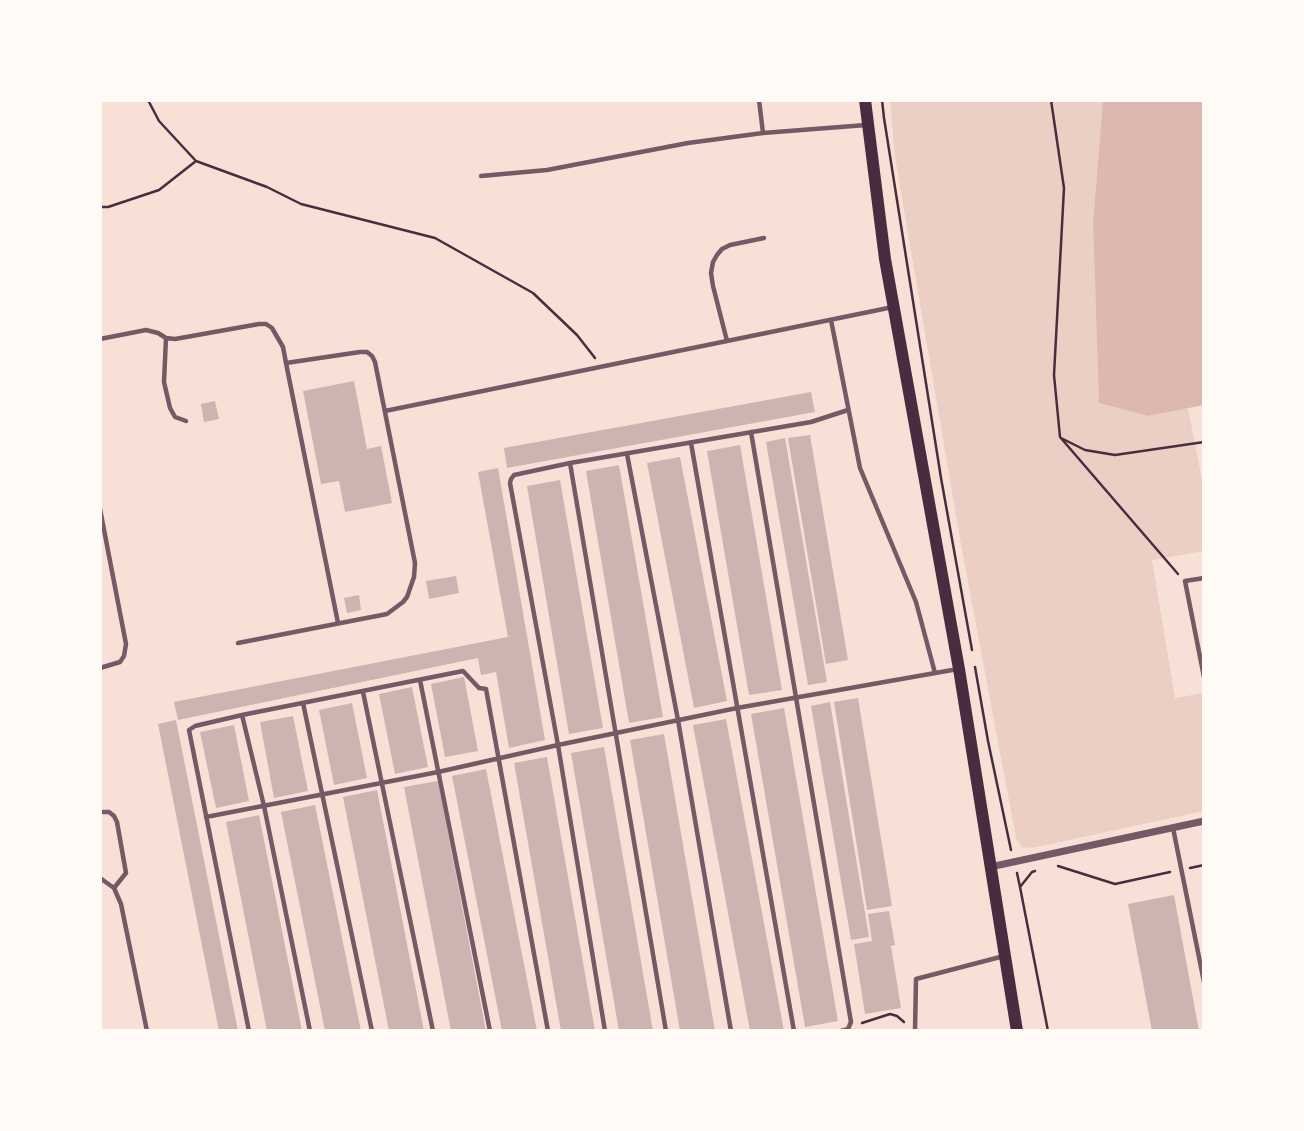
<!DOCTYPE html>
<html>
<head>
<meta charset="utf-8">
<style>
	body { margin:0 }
	#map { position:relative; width:1304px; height:1131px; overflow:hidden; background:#f7e1d7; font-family:"Noto Sans",sans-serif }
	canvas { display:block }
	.frame { position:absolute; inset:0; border:102px solid #fffaf5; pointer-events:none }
</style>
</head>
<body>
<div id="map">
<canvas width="1304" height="1131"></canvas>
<div class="frame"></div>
</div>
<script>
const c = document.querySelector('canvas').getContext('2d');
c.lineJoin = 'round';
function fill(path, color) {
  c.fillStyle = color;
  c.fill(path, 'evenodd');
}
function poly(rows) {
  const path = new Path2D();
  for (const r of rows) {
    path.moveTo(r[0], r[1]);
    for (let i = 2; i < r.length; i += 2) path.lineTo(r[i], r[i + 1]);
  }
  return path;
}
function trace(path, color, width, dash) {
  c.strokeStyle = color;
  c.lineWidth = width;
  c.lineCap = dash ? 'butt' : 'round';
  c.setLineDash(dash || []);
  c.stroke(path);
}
const green = poly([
	[890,100,1103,100,1093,223,1099,403,1148,416,1188,408,1204,490,1204,551,1152,560,1175,698,1204,693,1204,811,1032,848,1022,847,1016,838,960,539,895,157]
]);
const water = poly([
	[1103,100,1204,100,1204,405,1148,416,1099,403,1093,223]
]);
const building = poly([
	[354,381,367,449,381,446,392,503,345,512,339,481,321,484,303,391],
	[811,392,815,412,507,468,504,448],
	[215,401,219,419,204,422,201,404],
	[810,435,848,660,826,664,788,438],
	[785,438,827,682,808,685,766,442],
	[740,445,782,690,749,695,707,451],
	[680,457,727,701,694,708,647,463],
	[619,465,663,717,629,723,586,471],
	[498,468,545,740,509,748,496,672,481,675,478,658,178,720,174,702,508,637,478,472],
	[560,480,603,728,569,734,527,486],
	[456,576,459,593,429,599,426,581],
	[359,595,361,610,347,613,344,598],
	[464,677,478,751,445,757,431,684],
	[412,687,428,767,395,774,379,694],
	[858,698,892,906,867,910,834,702],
	[830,702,869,937,851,940,811,706],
	[352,703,367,778,334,785,319,710],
	[784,708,838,1021,805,1027,751,714],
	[293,716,308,791,274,798,260,722],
	[726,719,784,1031,750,1031,693,725],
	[176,720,238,1031,219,1031,158,724],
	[234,725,249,801,216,808,200,732],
	[664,734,715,1031,680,1031,630,740],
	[604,747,653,1031,619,1031,571,753],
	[547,757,595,1031,561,1031,514,763],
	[486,769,537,1031,502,1031,452,776],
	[438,781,486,1031,451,1031,404,787],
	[377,790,424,1031,389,1031,343,797],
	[315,805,361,1031,325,1031,281,812],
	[259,815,302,1031,267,1031,226,822],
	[1174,895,1199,1031,1152,1031,1128,904],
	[889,911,895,945,891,946,901,1008,865,1014,854,944,872,941,868,914]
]);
const path = poly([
	[148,100,159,121,196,161],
	[882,100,884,118,941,478,972,650],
	[1051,100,1064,188,1054,375,1060,437,1178,574],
	[100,207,108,207,159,190,196,161,267,187,301,204,435,238,533,293,577,335,595,358],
	[1061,438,1085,450,1115,455,1204,442],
	[975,667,988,741,1011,850],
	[1058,866,1115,884,1170,872],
	[1190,868,1204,865],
	[1035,871,1032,872,1020,887,1048,1031],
	[1017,873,1020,887],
	[862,1023,890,1014,897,1016,904,1022]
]);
const service = poly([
	[759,100,763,133],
	[481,176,547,170,688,143,763,133,866,125],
	[831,320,860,468,916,602,935,673],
	[166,338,164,382,170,408,175,417,186,421],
	[100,339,146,330,158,333,166,338,175,339,259,324,266,324,272,328,283,347,286,363,338,623],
	[727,341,713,286,711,273,713,262,717,255,722,249,730,245,764,238],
	[385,411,893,307],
	[751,432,851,1022,848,1029,841,1031],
	[691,443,794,1031],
	[627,454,678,720,731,1031],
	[570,463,666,1031],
	[100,509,126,644,124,656,120,662,100,668],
	[1204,578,1185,581,1204,677],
	[238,643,387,614,403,602,407,597,414,577,415,563,375,362,372,356,367,352,360,352,286,363],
	[420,680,490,1031],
	[363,692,433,1031],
	[303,703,372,1031],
	[242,715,264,806,310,1031],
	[100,812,109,812,114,816,117,822,126,873,114,888],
	[206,817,438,772,558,745,737,708,958,669],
	[1173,828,1204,982],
	[100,878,114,888,121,904,147,1031],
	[249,1031,189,730,195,726,242,715,463,671,479,688,486,689,548,1031],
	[605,1031,558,745,510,483,511,479,514,475,570,463,811,422,848,410],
	[915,1031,916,979,1004,956]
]);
const minor = poly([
	[990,867,1204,821]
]);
const secondary = poly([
	[865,100,885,259,959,669,1017,1031]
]);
fill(green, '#ebcfc5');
fill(water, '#dcb8b0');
fill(building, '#ccb4b1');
trace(path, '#4a2c40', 2.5);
trace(service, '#755966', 4.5);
trace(minor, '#755966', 7);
trace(secondary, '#4a2c40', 12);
</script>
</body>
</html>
